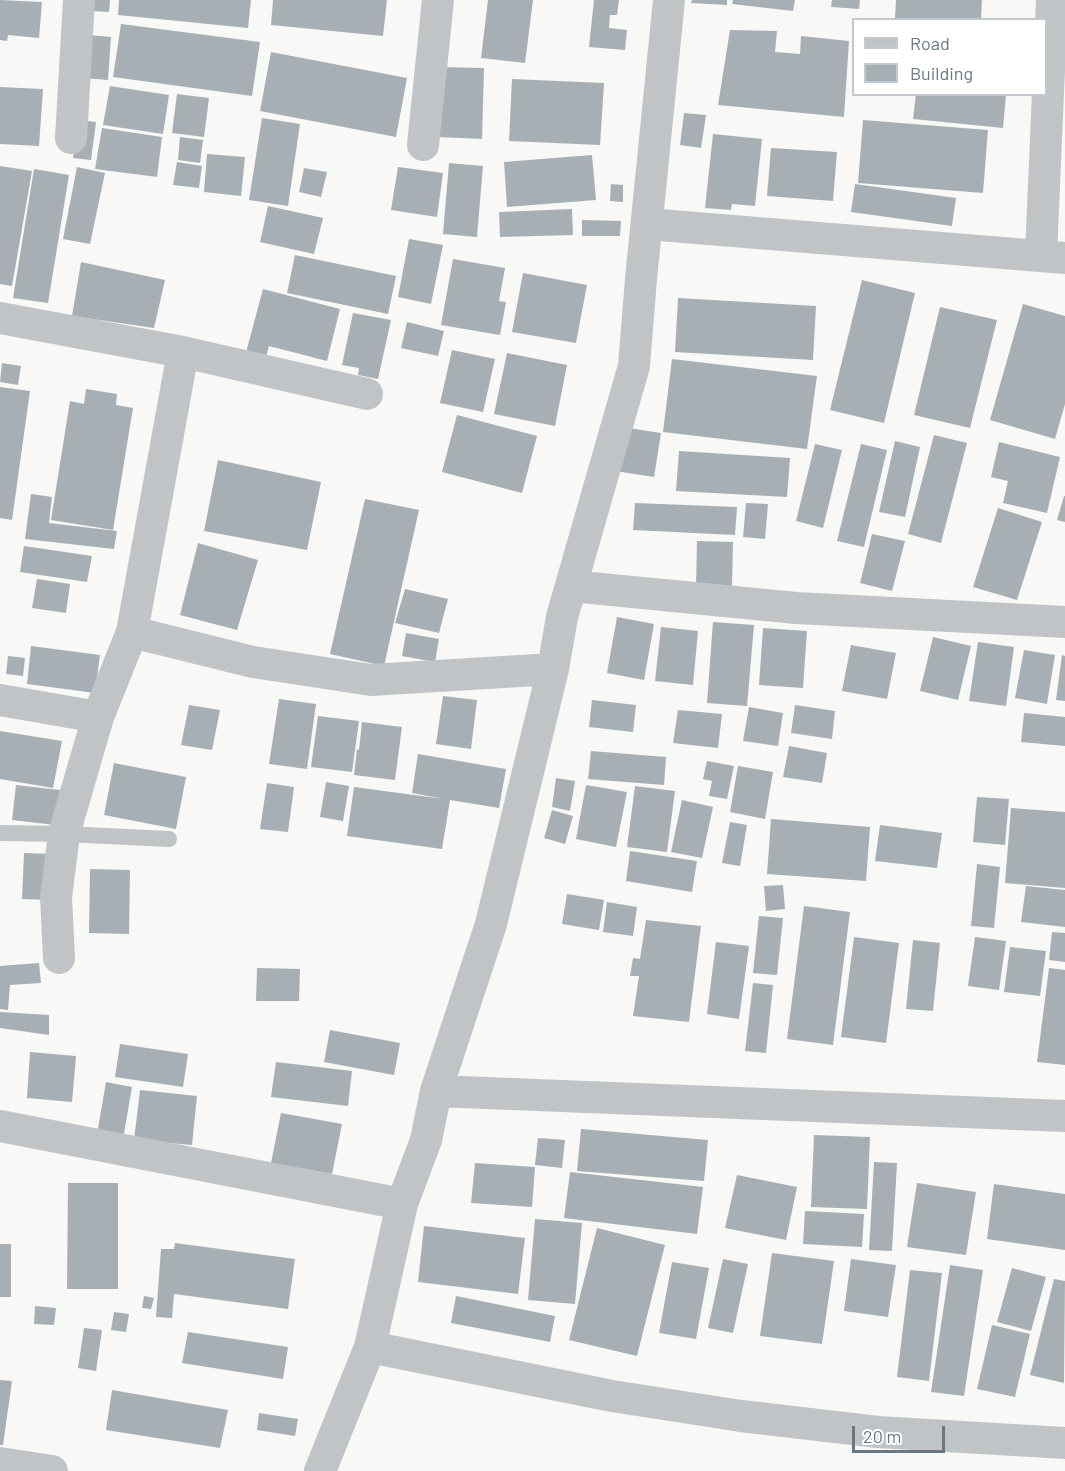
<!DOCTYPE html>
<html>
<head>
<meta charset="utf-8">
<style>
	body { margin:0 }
	#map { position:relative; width:1065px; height:1471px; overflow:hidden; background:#f8f8f6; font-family:Barlow,sans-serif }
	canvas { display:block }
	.legend { position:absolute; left:852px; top:18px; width:195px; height:78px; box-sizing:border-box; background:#fff; border:2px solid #c3c9ce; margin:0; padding:8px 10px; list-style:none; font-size:18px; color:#6a7884 }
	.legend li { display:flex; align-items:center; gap:12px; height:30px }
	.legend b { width:30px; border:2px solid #c3c9ce }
	.scale { position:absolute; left:852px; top:1426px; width:93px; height:27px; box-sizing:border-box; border:3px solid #6a7884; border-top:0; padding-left:8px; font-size:18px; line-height:21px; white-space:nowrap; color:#6a7884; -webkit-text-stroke:4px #fff; paint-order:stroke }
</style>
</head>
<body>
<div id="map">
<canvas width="1065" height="1471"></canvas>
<ul class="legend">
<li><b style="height:8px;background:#c0c4c7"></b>Road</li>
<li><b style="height:16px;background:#a8afb4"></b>Building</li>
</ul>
<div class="scale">20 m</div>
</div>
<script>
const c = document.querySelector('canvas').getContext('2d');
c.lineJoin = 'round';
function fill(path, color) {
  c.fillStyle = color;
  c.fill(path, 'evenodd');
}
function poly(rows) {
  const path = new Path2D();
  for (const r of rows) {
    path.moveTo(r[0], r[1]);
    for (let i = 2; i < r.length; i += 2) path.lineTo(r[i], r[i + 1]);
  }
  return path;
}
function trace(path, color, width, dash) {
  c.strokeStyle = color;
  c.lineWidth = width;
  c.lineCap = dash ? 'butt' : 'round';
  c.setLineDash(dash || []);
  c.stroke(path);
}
const building = poly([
	[0,0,42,2,39,38,8,35,7,41,0,40],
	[93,0,110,0,109,12,92,11],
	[119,0,251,0,248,28,118,15],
	[273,0,387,0,383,36,271,25],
	[488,0,533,0,525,63,481,58],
	[594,0,619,0,617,15,610,15,609,28,627,30,625,50,589,47],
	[692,0,727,0,727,5,691,3],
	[733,0,795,0,793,11,732,4],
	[832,0,860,0,859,9,831,7],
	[896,0,982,0,981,20,895,20],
	[121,24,260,42,252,96,113,77],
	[730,30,777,31,775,52,800,54,801,36,849,41,844,117,718,105],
	[87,35,111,37,108,80,83,78],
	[271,52,407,78,396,137,260,111],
	[440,67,484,68,482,139,437,137],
	[512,79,604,83,600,145,509,141],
	[110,86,169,95,163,134,103,125],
	[0,87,43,89,39,146,0,144],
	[177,94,209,98,204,137,172,133],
	[916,94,1006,95,1003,128,913,119],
	[684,113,706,115,701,148,680,145],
	[262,118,300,124,288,206,249,200],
	[78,120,96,122,91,160,73,158],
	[863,120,988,130,983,193,858,183],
	[102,128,162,137,157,177,95,169],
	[713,134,762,139,755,206,732,204,731,210,705,208],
	[180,137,203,140,200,163,178,160],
	[771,148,837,152,833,201,767,196],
	[207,154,245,157,241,196,204,192],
	[592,155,596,200,507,207,504,162],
	[177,162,202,166,199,188,173,185],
	[449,163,483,166,477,237,443,234],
	[0,166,32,171,12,286,0,284],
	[77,167,105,173,90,244,63,239],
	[398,167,443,173,437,217,391,210],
	[304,168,327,172,321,197,299,192],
	[34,169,69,175,48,303,13,298],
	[611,184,623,185,623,202,610,201],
	[855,184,956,198,952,226,851,212],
	[268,206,323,218,314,254,260,242],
	[572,209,573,235,500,237,499,212],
	[582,220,621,221,620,236,582,236],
	[409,239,443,245,431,304,398,297],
	[295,255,396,276,388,314,287,293],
	[453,259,505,268,499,301,506,302,500,335,441,325],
	[81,262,165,280,154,328,72,316],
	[523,273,587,285,576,343,512,332],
	[862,280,915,293,884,423,830,410],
	[263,289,340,309,327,361,269,346,264,364,244,360],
	[678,298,816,306,813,360,675,352],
	[1023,304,1065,316,1065,404,1055,439,990,420],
	[940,307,997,320,970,428,914,415],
	[353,313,391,320,378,379,358,375,359,368,342,365],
	[407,322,444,331,438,356,401,348],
	[452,350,495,359,483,412,440,403],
	[507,353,567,365,555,426,494,414],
	[672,359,817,376,807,449,663,432],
	[2,363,21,366,18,385,0,382],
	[0,387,30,391,12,520,0,518],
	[86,389,117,394,116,405,133,408,113,530,51,520,70,401,84,404],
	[457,415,537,436,522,493,442,472],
	[622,427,661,433,654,477,615,471],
	[934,435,967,443,941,543,908,534],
	[895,441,920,447,905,517,879,512],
	[999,442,1060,457,1047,513,1003,503,1008,481,991,477],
	[815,444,842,450,823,528,796,521],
	[861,444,887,450,864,547,837,541],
	[679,451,790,458,787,497,676,491],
	[218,460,321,482,307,550,204,531],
	[31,494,52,497,49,523,117,531,114,549,25,539],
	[1064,496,1065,496,1065,522,1057,520],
	[365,499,419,510,384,666,330,654],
	[635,503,737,507,735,535,633,530],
	[746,503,768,504,765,539,743,537],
	[998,508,1042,522,1017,600,973,587],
	[872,534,905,541,892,591,860,583],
	[697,541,733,542,732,587,696,587],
	[198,543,258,560,237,630,180,615],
	[24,546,92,556,87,582,20,572],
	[37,579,70,584,66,613,32,608],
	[405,589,448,599,439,633,395,623],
	[617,617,654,624,644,680,607,673],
	[713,622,754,625,747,706,707,703],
	[661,627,698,631,693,685,655,681],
	[763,628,807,631,803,688,759,685],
	[406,633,439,639,435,662,402,656],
	[933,637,971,646,958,700,920,691],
	[978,642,1014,647,1006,706,969,701],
	[851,645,896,653,887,699,842,691],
	[31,646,100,655,95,693,27,684],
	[1024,650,1055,655,1047,704,1015,698],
	[1062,655,1065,656,1065,701,1056,700],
	[8,656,25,658,23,676,6,674],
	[443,696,477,700,471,749,436,744],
	[279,699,316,704,307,769,269,764],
	[592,700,636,705,633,732,589,727],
	[189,705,220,710,212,750,181,745],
	[795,705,835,711,832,739,791,733],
	[749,707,783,713,778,746,743,741],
	[678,710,722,714,718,748,673,743],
	[1024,713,1065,717,1065,746,1021,742],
	[318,716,359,721,352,772,311,767],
	[362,722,402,727,395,780,354,775,357,749,359,750],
	[0,731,62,741,53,788,0,779],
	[789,746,827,753,822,783,783,777],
	[591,751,666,757,664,785,588,779],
	[418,754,506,769,499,808,450,800,442,849,347,836,354,787,444,799,412,793],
	[707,761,734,766,727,799,709,796,712,781,703,779],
	[114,763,186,777,176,829,104,815],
	[738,766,773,772,765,819,730,812],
	[556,778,575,781,570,811,552,807],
	[326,782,349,786,343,821,320,817],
	[267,783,294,787,288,832,260,829],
	[16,785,60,790,55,825,12,820],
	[586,785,627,792,616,847,576,839],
	[635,786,675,791,667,852,627,847],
	[977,797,1009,799,1005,845,973,842],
	[682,800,713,807,702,858,671,852],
	[1011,808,1065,812,1065,888,1005,883],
	[552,810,573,816,565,844,544,838],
	[771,819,870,827,866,881,767,874],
	[730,822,747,825,740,866,722,863],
	[880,825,942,833,937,868,875,861],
	[630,851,697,861,692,892,626,881],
	[24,853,51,854,49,900,22,899],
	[977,864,1000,867,994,928,971,926],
	[90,869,130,870,129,934,89,933],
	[783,885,785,909,766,911,764,886],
	[1026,886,1065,890,1065,927,1021,922],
	[567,894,604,900,599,930,562,924],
	[607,902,637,907,633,936,603,932],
	[804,906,850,912,833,1045,787,1039],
	[759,916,783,918,777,975,753,973],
	[646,920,701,926,689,1022,633,1016,639,976,630,976,633,958,640,959],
	[1052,932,1065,933,1065,962,1049,960],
	[854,937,899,943,886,1043,841,1037],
	[975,937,1006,941,999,990,968,986],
	[913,940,940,943,933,1011,906,1009],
	[716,942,749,946,739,1019,707,1014],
	[1010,947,1046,951,1040,996,1004,992],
	[39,963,41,983,10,985,8,1010,0,1009,0,966],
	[257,968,300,969,299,1001,256,1001],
	[1049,968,1065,970,1065,1065,1037,1062],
	[753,983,773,985,766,1053,745,1051],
	[0,1012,49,1015,49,1035,0,1028],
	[330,1030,400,1043,394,1075,324,1062],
	[120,1044,188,1054,183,1087,115,1077],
	[30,1052,76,1056,72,1102,27,1098],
	[276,1062,352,1071,348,1106,271,1097],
	[106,1082,132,1087,122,1145,96,1140],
	[140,1090,197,1096,192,1145,134,1140],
	[281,1113,342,1124,332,1174,271,1163],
	[581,1129,708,1140,704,1181,577,1171],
	[814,1135,870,1137,867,1209,811,1207],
	[538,1138,565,1140,562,1168,535,1165],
	[874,1162,897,1163,892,1251,869,1250],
	[475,1163,535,1167,532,1207,471,1203],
	[570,1172,703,1187,697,1234,564,1218],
	[737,1175,797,1187,786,1240,725,1228],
	[68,1183,118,1183,118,1289,67,1289],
	[917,1183,976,1192,966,1255,907,1247],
	[994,1184,1065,1194,1065,1250,987,1239],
	[805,1211,864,1214,862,1247,803,1244],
	[535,1219,582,1223,575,1304,528,1300],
	[424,1226,525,1238,518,1294,418,1282],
	[597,1228,665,1245,637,1356,569,1340],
	[175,1243,295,1259,288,1309,174,1294,172,1318,156,1317,161,1249,174,1249],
	[0,1244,11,1244,11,1297,0,1297],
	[772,1253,834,1261,822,1344,760,1336],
	[723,1259,748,1264,733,1333,708,1328],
	[851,1259,896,1265,888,1317,844,1311],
	[672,1262,709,1268,696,1339,659,1333],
	[950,1265,983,1270,964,1396,931,1392],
	[1012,1268,1046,1277,1031,1331,997,1322],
	[910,1270,942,1273,929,1381,897,1377],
	[1054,1279,1065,1281,1064,1383,1030,1375],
	[144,1296,154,1298,151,1309,142,1308],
	[456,1296,555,1316,550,1342,451,1323],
	[35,1306,56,1308,54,1325,34,1324],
	[114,1312,129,1314,126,1332,111,1330],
	[992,1325,1030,1334,1015,1397,977,1389],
	[84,1328,102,1330,96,1371,78,1368],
	[188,1332,288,1347,283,1379,182,1363],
	[0,1380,12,1381,3,1445,0,1445],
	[112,1390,228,1410,220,1448,106,1430],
	[259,1413,298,1419,295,1436,257,1430]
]);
const service = poly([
	[0,833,64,834,169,839]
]);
const minor = poly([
	[71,138,79,0],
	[423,145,438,0],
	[647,224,1065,258],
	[1041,255,1052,0],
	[0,318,183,352,367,394],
	[571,586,796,608,1065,622],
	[132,632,253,662,371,680,553,669],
	[0,700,98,717],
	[59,958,56,897,64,834,98,717,132,632,183,352],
	[436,1091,1065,1116],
	[0,1126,402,1204],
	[370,1347,612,1396,741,1416,878,1432,1065,1443],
	[0,1463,52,1471],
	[320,1471,370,1347,402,1204,426,1140,436,1091,491,924,553,669,562,617,634,366,641,279,669,0]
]);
fill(building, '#a8afb4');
trace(service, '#c0c4c7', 16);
trace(minor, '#c0c4c7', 32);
</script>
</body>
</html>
